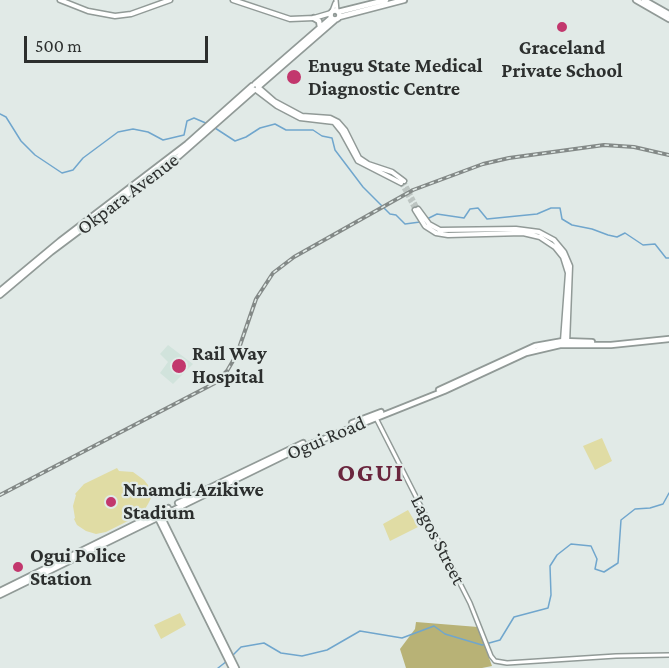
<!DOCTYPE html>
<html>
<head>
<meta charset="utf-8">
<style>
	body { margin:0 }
	#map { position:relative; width:669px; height:668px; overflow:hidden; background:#e1eae7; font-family:"Crimson Pro",serif }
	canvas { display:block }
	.scale { position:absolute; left:24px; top:36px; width:184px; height:27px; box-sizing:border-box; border:3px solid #2c2f2e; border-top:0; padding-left:8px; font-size:18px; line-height:21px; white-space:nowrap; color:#2c2f2e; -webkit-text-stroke:4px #e1eae7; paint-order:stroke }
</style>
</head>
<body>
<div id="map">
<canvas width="669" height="668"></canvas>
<div class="scale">500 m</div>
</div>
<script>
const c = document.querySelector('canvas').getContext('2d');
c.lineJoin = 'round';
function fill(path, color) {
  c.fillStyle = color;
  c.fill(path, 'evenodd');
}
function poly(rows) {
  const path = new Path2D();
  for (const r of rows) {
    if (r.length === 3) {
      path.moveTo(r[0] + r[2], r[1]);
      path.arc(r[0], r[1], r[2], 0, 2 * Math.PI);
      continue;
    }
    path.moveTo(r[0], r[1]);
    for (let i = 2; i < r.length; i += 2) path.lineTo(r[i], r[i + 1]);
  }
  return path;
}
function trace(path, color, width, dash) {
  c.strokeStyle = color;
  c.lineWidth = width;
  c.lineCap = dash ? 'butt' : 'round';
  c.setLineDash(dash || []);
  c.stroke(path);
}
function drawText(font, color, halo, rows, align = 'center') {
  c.font = font + ' "Crimson Pro",serif';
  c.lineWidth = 4.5;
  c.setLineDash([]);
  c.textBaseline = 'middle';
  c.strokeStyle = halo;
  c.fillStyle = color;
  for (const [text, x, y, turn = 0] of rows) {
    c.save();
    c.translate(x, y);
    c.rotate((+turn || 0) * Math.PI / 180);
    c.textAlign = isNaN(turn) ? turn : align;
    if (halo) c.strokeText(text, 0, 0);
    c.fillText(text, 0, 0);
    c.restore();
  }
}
const built = poly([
	[168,345,193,364,173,384,160,373,168,362,160,354]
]);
const green = poly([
	[602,438,612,461,595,470,583,446],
	[117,468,119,471,133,472,144,480,148,485,151,498,148,504,142,514,106,532,96,534,86,531,77,525,74,519,75,518,73,506,76,495,75,494,84,484],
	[408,510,418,527,390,541,383,524],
	[180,613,186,625,161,639,154,625]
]);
const forest = poly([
	[416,622,478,627,492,666,482,668,406,668,400,649,415,629]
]);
const stream = poly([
	[0,114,6,117,21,141,35,155,62,173,73,170,83,158,118,132,133,129,148,132,163,140,184,135,187,121,194,118,208,124],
	[215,128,235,141,246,137,260,128,275,124,286,130,313,130,322,136,332,138,335,150,363,187,390,214,396,215,405,224,420,222],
	[427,219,437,214,464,218,470,209,478,208,487,219,537,214,551,208,560,208,562,219,572,225,592,229,608,235,617,237,625,233,643,245,655,244,666,258,669,258],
	[232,656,241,647,264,643,281,653,302,656,327,650,360,631,402,638,434,626,445,634,482,645,500,640,514,617,548,608,551,595,550,566,557,555,571,544,591,546,597,559,595,569,604,572,618,563,621,520,635,509,650,508,663,504,669,493],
	[218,668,227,661]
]);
const secondaryTunnel = poly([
	[404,181,418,209],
	[401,183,415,210]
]);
const tertiary = poly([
	[336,0,337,11],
	[332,11,335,3],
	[376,418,470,603,491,656,495,661,507,663,616,656,669,655]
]);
const secondary = poly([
	[60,0,88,11,115,16,131,14,170,0],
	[233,0,290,19,314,18,331,13],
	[258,87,274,101,302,116,330,118,338,122,345,130,359,158,368,164,392,172,404,181],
	[256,90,277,106,300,118,334,122,342,132,358,161,401,183],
	[418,209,429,224,440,230,516,229,539,232,554,240,564,252,570,266,567,344],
	[415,210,425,226,436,233,448,235,523,233,540,237,555,247,563,257,568,273,563,341]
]);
const primary = poly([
	[636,0,669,19],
	[644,0,669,14],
	[335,15,4.5],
	[338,12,386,0],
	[339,17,404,0],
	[314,18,319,21,320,27],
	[255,84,331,18],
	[258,87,335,20],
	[0,291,60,241,187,144,252,86],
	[0,295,51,252,179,156,254,90],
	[439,390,535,346,563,341,592,342],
	[352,423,381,412],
	[178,503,303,443],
	[160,514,236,668],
	[157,516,232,668],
	[0,591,168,508],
	[0,595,296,450,444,391,526,353,560,345,611,345,669,339]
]);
const rail = poly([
	[0,495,215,383,227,371,237,354,256,299,273,273,294,257,413,190,483,164,509,158,604,145,634,147,669,155]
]);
const markers = [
	[562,27,6,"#c2376d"],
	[294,77,8,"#c2376d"],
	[179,366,8,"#c2376d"],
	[111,502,6,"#c2376d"],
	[18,567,6,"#c2376d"]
];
const poiNames = [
	["Graceland",562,48,"center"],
	["Private School",562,71,"center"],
	["Enugu State Medical",308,66],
	["Diagnostic Centre",308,89],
	["Rail Way",192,354],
	["Hospital",192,377],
	["Nnamdi Azikiwe",123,490],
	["Stadium",123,513],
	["Ogui Police",30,556],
	["Station",30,579]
];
const streetNames = [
	["Okpara Avenue",128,194,-37],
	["Ogui Road",326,438,-23],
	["Lagos Street",438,540,63]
];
const districtNames = [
	["OGUI",371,473]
];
fill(built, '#d1e3dc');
fill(green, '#e0dca4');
fill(forest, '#b8b276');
trace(stream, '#70a6cd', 1.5);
trace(secondaryTunnel, '#bdc5c2', 4, [4, 2]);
trace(tertiary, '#919a97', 6);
trace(secondary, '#919a97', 7);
trace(primary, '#919a97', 8);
trace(tertiary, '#fff', 3);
trace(secondary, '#fff', 4);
trace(primary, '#fff', 4.5);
trace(rail, '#838987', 4);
trace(rail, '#e1eae7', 1.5, [4.5]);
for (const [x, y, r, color] of markers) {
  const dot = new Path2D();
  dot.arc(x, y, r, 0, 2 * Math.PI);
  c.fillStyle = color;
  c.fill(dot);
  trace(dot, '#e1eae7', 2);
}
drawText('bold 20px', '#2c2f2e', '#e1eae7', poiNames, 'left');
drawText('20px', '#2c2f2e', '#e1eae7', streetNames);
c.letterSpacing = '1.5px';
drawText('bold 26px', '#6a263e', '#e1eae7', districtNames);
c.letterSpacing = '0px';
</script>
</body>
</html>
